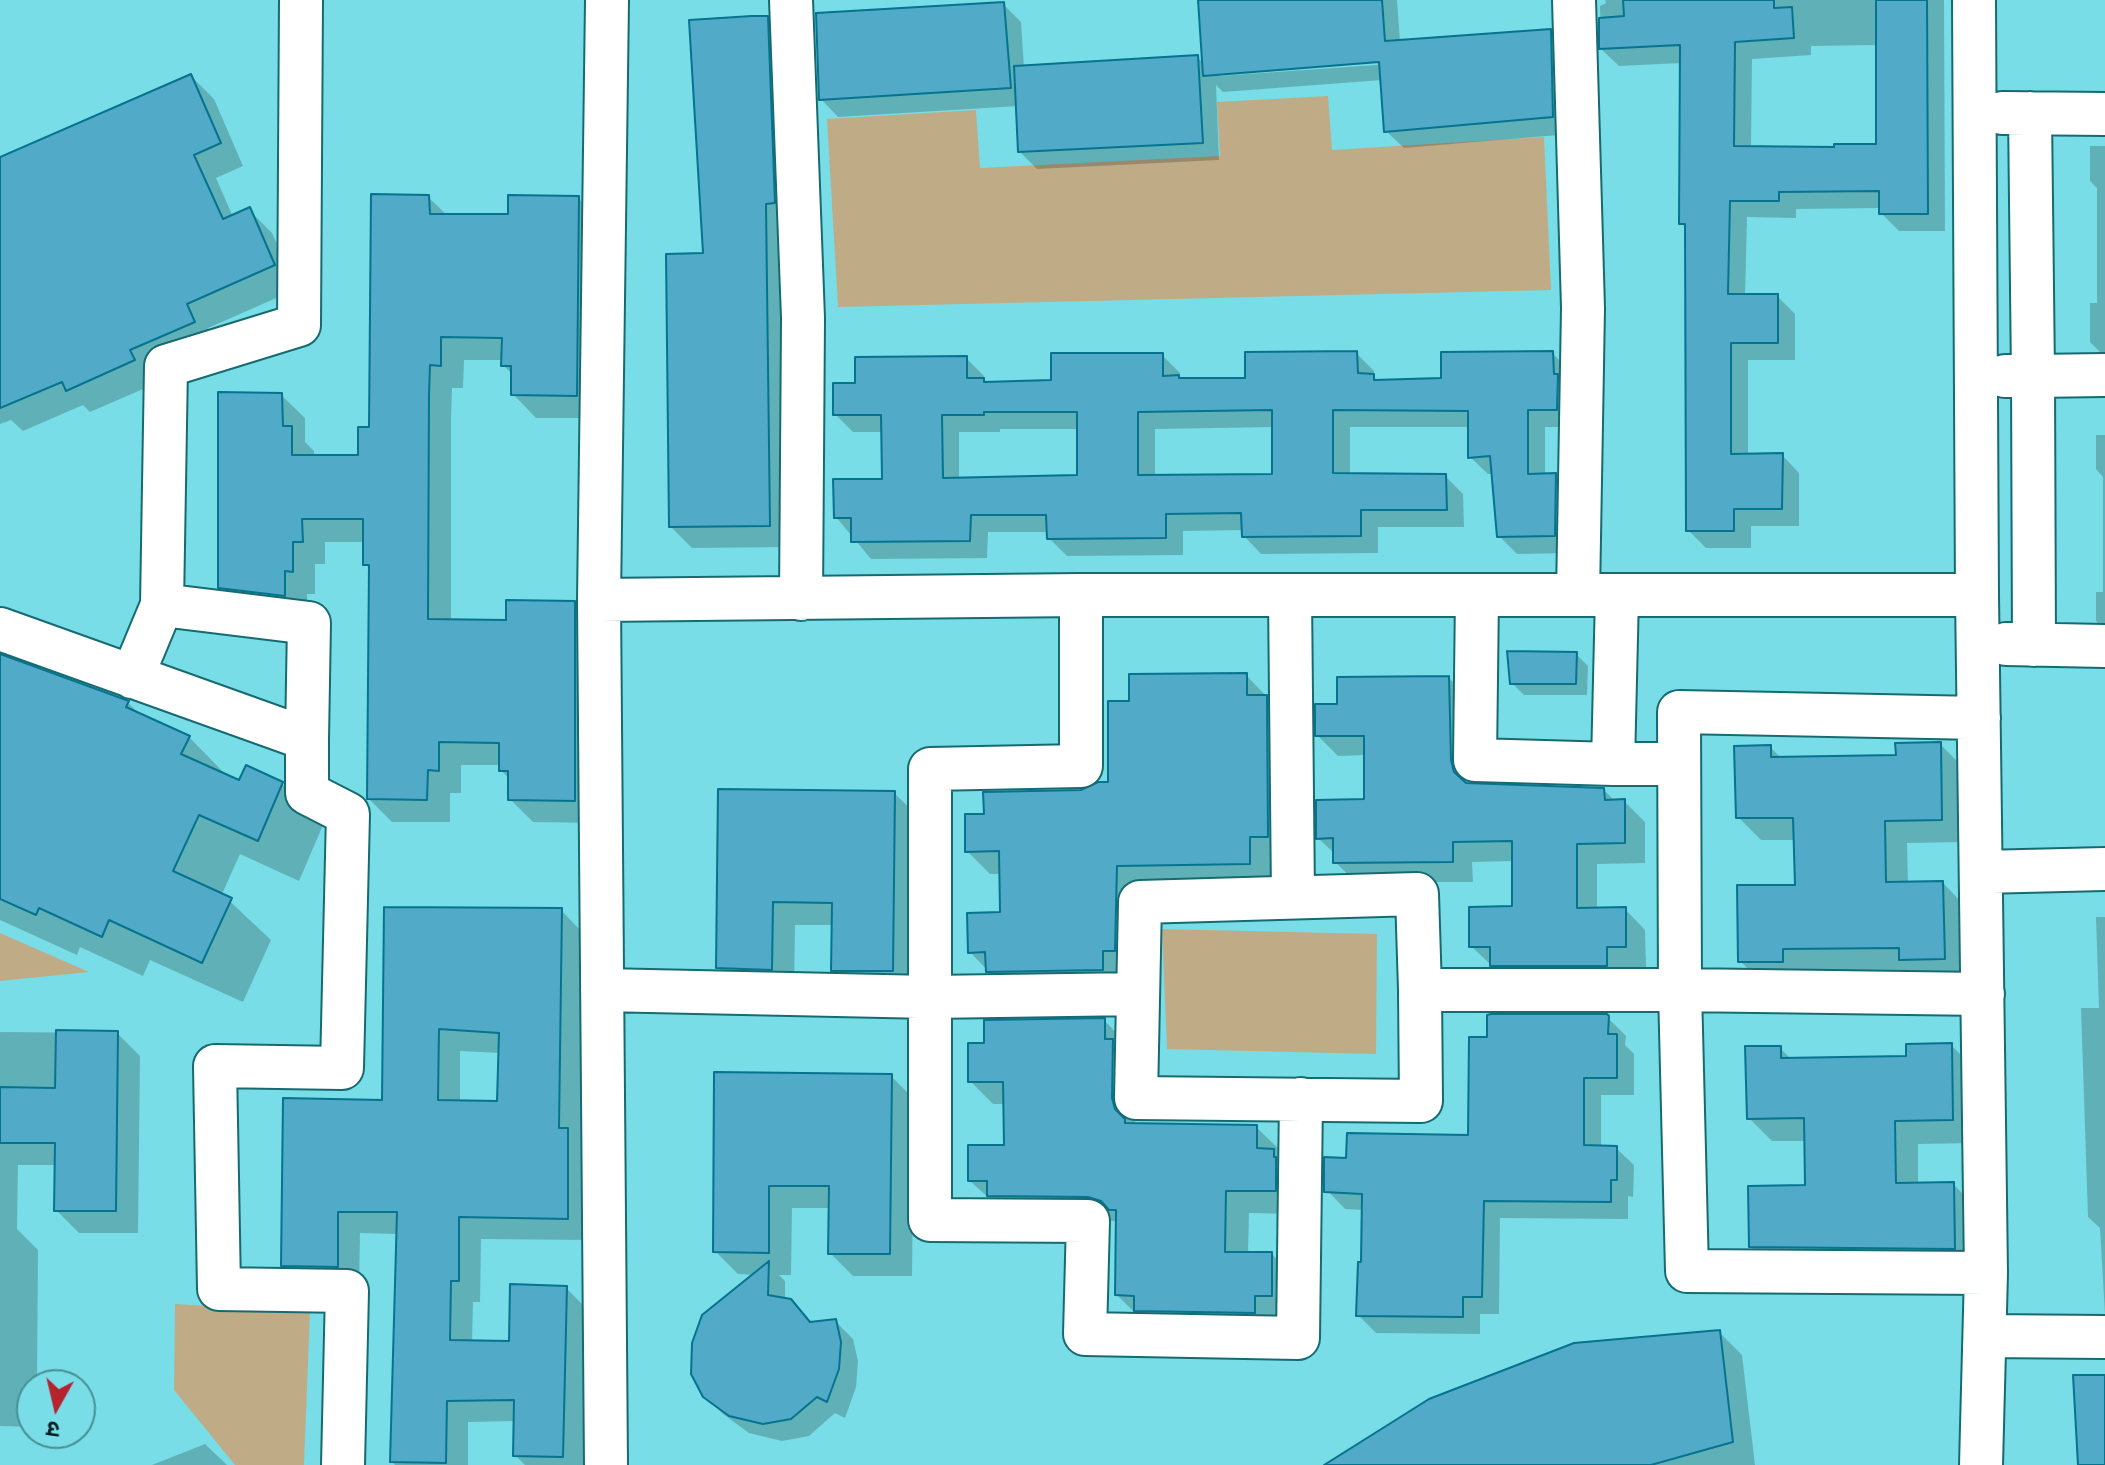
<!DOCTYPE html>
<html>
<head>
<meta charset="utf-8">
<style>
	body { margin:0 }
	#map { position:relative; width:2105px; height:1465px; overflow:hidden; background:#78dde6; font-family:"Noto Sans","Noto Sans Devanagari",sans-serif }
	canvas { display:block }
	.north { position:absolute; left:16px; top:1369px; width:80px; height:80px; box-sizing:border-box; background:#78dde6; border:2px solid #488f96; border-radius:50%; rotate:188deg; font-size:22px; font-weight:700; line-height:32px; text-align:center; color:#001b1e }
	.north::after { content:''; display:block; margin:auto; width:28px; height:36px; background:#b4232e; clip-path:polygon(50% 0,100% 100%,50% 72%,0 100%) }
</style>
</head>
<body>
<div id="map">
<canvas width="2105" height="1465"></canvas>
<div class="north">उ</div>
</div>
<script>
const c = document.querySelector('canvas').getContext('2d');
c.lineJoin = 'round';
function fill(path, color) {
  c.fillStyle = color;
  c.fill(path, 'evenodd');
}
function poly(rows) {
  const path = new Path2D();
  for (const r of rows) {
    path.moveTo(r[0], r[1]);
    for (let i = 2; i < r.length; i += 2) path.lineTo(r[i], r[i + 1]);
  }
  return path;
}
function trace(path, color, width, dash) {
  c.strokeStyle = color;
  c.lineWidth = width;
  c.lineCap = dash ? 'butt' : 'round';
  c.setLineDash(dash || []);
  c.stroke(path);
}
const green = poly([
	[1328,96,1332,150,1544,137,1551,290,838,307,827,119,976,110,980,168,1220,156,1217,102],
	[1162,929,1377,934,1376,1054,1167,1049],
	[0,933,89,972,0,981],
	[175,1304,310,1311,304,1465,235,1465,174,1390]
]);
const shadow = poly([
	[1200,0,1397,0,1400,42,1550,31,1568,49,1570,134,1404,148,1386,131,1382,80,1223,92,1216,85,1219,160,1037,169,1020,152,1018,106,838,117,821,99,1003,4,1021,22,1024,68,1197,57,1204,64],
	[1388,60,1389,64,1219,76,1219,72],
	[1605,0,1944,0,1945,231,1899,231,1881,213,1881,208,1796,209,1796,218,1747,217,1745,296,1777,296,1795,314,1795,360,1748,360,1748,456,1782,455,1799,473,1799,526,1751,526,1751,548,1706,548,1688,530,1688,230,1681,223,1681,63,1619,66,1601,49,1600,6,1606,3],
	[1878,45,1878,146,1836,149,1751,148,1752,59,1811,55,1811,46],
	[767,18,788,39,790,547,692,548,671,527,705,255],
	[191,76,214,99,243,166,216,178,233,217,249,210,272,233,297,289,208,328,216,345,157,383,90,412,83,405,23,431,11,420,0,424,0,159],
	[2090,146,2105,146,2105,357,2090,342,2090,303,2097,303,2097,188,2090,181],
	[428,197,448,216,510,216,578,198,601,221,600,418,536,418,513,394,513,375,503,365,503,360,464,360,463,388,452,388,451,419,451,621,508,622,574,603,597,626,597,823,533,822,510,799,510,780,501,770,501,765,461,765,461,793,450,793,450,822,392,822,369,799,371,570,365,564,365,542,325,542,325,564,315,564,315,594,307,594,307,618,243,610,220,587,281,395,305,418,305,442,314,451,314,457,360,457,371,429],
	[1356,353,1374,371,1374,377,1379,382,1443,380,1552,353,1570,371,1574,427,1545,427,1545,475,1555,475,1573,493,1572,553,1517,554,1499,536,1494,474,1488,474,1470,457,1470,427,1350,427,1350,475,1445,476,1463,494,1464,527,1378,527,1378,553,1261,554,1244,536,1244,530,1183,531,1183,555,1067,556,1049,538,1049,532,988,532,987,558,871,559,836,517,884,481,883,432,853,432,835,414,857,385,966,358,984,376,986,384,1053,382,1162,355,1180,373,1180,378,1247,380],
	[1274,427,1274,476,1155,477,1155,429],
	[1000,429,1079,429,1079,477,959,480,959,432,1000,432],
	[2096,435,2105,435,2105,630,2096,621,2096,592,2103,592,2103,477,2096,469],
	[1576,654,1588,666,1587,695,1524,695,1512,683],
	[4,658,128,703,142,716,189,737,229,778,240,783,282,784,323,825,299,881,240,854,222,894,271,940,243,1002,150,960,143,976,80,947,77,955,0,920,0,665],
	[1246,675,1289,720,1273,887,1140,888,1137,973,1011,995,970,952,1002,914,1002,874,990,874,967,851,986,816,1110,784,1131,702],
	[1449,678,1469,699,1472,786,1604,790,1615,801,1624,801,1645,822,1645,863,1597,864,1597,910,1625,909,1645,930,1646,967,1626,967,1627,986,1513,986,1471,946,1514,908,1514,861,1472,862,1473,882,1356,882,1335,862,1335,854,1318,838,1366,801,1366,755,1338,756,1317,735,1339,706],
	[1940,744,1963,767,1964,842,1907,843,1908,884,1943,883,1966,907,1967,981,1924,982,1913,970,1805,971,1764,984,1740,961,1797,887,1796,840,1761,840,1738,817,1770,747,1782,759,1898,757],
	[720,791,894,793,918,816,916,994,856,993,833,970,834,925,795,925,794,992,741,991,718,968],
	[386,909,561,910,583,933,581,1144,589,1153,589,1240,481,1239,480,1302,473,1302,472,1343,511,1343,566,1288,588,1310,584,1465,525,1465,515,1455,515,1421,468,1422,468,1465,395,1465,392,1461,398,1234,360,1233,359,1288,305,1287,283,1265,384,1102],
	[460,1051,500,1053,499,1103,460,1102],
	[2096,917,2105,917,2105,1314,2100,1228,2088,1217,2081,1008,2099,1008],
	[1606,1016,1626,1036,1625,1045,1634,1054,1634,1095,1601,1095,1601,1147,1616,1148,1634,1165,1633,1197,1628,1196,1628,1219,1500,1218,1499,1314,1480,1314,1480,1334,1376,1333,1358,1315,1364,1210,1345,1209,1328,1191,1348,1160,1470,1137,1489,1039],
	[1104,1020,1127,1044,1136,1064,1135,1125,1256,1127,1280,1150,1298,1214,1249,1213,1248,1254,1272,1254,1295,1278,1294,1319,1140,1318,1117,1295,1118,1221,1012,1219,970,1181,1006,1147,1005,1104,993,1104,970,1081,986,1045],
	[0,1032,117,1033,140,1056,138,1233,79,1233,56,1210,56,1165,18,1165,17,1229,38,1250,37,1385,32,1385,32,1427,0,1426],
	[1951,1045,1974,1068,1975,1143,1918,1144,1918,1184,1953,1184,1976,1207,1978,1271,1774,1270,1751,1247,1807,1187,1806,1141,1772,1141,1749,1118,1780,1048,1792,1060,1908,1058],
	[716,1074,891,1076,914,1099,912,1276,853,1276,830,1253,830,1208,792,1208,791,1275,779,1275,785,1281,785,1300,790,1301,812,1323,835,1321,853,1339,858,1361,856,1387,845,1418,835,1413,809,1436,782,1441,749,1433,723,1414,705,1396,755,1275,738,1274,715,1251],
	[1719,1332,1742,1355,1755,1465,1328,1465],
	[205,1444,227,1465,152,1465]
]);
const building = poly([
	[1198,0,1382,0,1385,41,1551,29,1553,117,1384,132,1379,62,1203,76,1198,0],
	[1623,0,1774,0,1774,8,1792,7,1794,38,1735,42,1734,146,1834,147,1834,144,1876,144,1876,0,1927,0,1928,214,1879,214,1879,191,1779,192,1779,201,1730,201,1728,294,1778,294,1778,343,1731,343,1731,454,1783,453,1782,509,1734,509,1734,531,1686,531,1685,224,1679,224,1680,45,1599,49,1599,18,1624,16,1623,0],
	[1004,2,1011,88,819,100,816,13,1004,2],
	[752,16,768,16,775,203,766,204,770,526,669,527,666,254,703,253,689,20,752,16],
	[1198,55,1203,143,1018,152,1014,66,1198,55],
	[191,74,221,143,194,155,223,219,250,207,275,265,187,304,195,322,130,350,135,360,66,391,62,382,0,408,0,157,191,74],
	[371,194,429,195,430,214,508,214,508,195,579,196,577,396,511,395,511,366,501,366,502,338,441,337,441,366,430,365,429,395,428,619,506,620,506,600,575,601,575,801,508,800,508,771,499,771,499,743,439,742,439,771,428,770,427,800,367,799,369,565,363,565,363,519,302,519,303,542,293,542,293,572,285,571,285,596,218,588,218,392,282,393,283,426,292,426,292,455,358,455,358,427,369,427,371,194],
	[1357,351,1358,373,1374,374,1374,380,1441,378,1441,352,1553,351,1554,374,1558,374,1557,410,1528,410,1528,474,1556,473,1555,536,1497,537,1490,456,1468,458,1468,411,1333,410,1333,473,1446,474,1447,510,1361,510,1361,536,1242,537,1241,513,1166,514,1166,538,1047,539,1046,515,971,515,970,541,851,542,851,518,834,518,833,479,882,479,881,415,833,415,833,383,855,383,855,357,967,356,967,378,984,378,984,382,1051,380,1051,353,1163,353,1163,376,1179,375,1179,378,1245,378,1245,352,1357,351],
	[1272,410,1272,474,1138,475,1138,412,1272,410],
	[984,412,1077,412,1077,475,943,478,942,415,984,415,984,412],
	[1507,651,1577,652,1576,684,1510,684,1507,651],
	[0,654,129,701,126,707,190,736,181,754,239,780,246,765,283,782,258,841,199,815,173,871,232,898,202,963,109,920,102,937,39,908,36,915,0,899,0,654],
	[1247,673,1247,695,1267,695,1268,837,1250,837,1250,864,1117,866,1115,951,1103,951,1103,970,986,972,985,952,968,953,967,913,1000,912,999,851,965,852,965,814,984,814,983,792,1081,790,1098,782,1108,782,1108,701,1129,701,1129,674,1247,673],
	[1449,676,1451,760,1454,772,1466,783,1604,788,1605,800,1625,799,1625,843,1577,844,1577,908,1626,907,1626,947,1607,947,1607,966,1490,966,1490,947,1469,947,1469,907,1512,906,1512,841,1453,842,1453,862,1333,863,1333,838,1316,839,1316,800,1364,799,1364,736,1315,736,1315,704,1337,704,1337,677,1449,676],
	[1941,742,1942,820,1885,821,1886,882,1943,881,1945,959,1899,960,1899,948,1783,949,1783,962,1738,962,1737,885,1795,885,1793,818,1736,818,1734,746,1771,745,1771,757,1896,755,1895,743,1941,742],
	[718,789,895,791,893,971,831,971,832,903,773,902,772,970,716,968,718,789],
	[384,907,562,908,559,1128,568,1128,568,1219,459,1217,459,1281,451,1281,450,1340,509,1341,510,1284,567,1286,563,1457,513,1456,514,1400,447,1401,446,1463,390,1462,397,1212,338,1212,338,1267,281,1266,283,1098,382,1100,384,907],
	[439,1029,499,1033,497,1101,438,1100,439,1029],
	[1491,1014,1607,1014,1609,1016,1608,1034,1617,1034,1617,1078,1584,1078,1584,1145,1617,1146,1617,1180,1611,1180,1611,1202,1484,1201,1482,1297,1463,1297,1463,1317,1356,1316,1358,1262,1361,1262,1362,1194,1324,1192,1324,1157,1346,1158,1347,1133,1468,1135,1469,1037,1487,1037,1487,1015,1491,1014],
	[1105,1018,1105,1039,1113,1039,1112,1098,1115,1109,1125,1119,1125,1123,1257,1125,1257,1148,1274,1149,1274,1157,1276,1157,1276,1191,1226,1191,1225,1252,1272,1252,1272,1296,1255,1296,1255,1313,1134,1311,1134,1296,1115,1295,1116,1210,1109,1210,1101,1201,1088,1197,987,1196,987,1181,968,1181,968,1145,1004,1145,1003,1082,968,1082,968,1043,984,1043,984,1020,1105,1018],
	[56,1030,118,1031,116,1211,54,1211,55,1143,0,1143,0,1087,55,1088,56,1030],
	[1952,1043,1953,1120,1895,1121,1896,1183,1954,1182,1955,1249,1749,1247,1748,1186,1805,1185,1804,1118,1747,1119,1745,1046,1781,1046,1781,1058,1906,1056,1906,1044,1952,1043],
	[714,1072,892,1074,890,1254,828,1254,829,1186,769,1186,769,1253,713,1252,714,1072],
	[769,1261,768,1295,791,1299,810,1322,836,1319,841,1342,839,1369,827,1402,817,1397,791,1419,763,1424,729,1416,703,1397,691,1374,692,1343,702,1315,769,1261],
	[1720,1330,1733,1442,1651,1465,1324,1465,1429,1399,1574,1343,1720,1330],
	[2073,1375,2105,1375,2105,1465,2078,1465,2073,1375]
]);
const minor = poly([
	[791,0,803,318,801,599],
	[1574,0,1583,308,1578,595],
	[1974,0,1977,595,1986,1273,1981,1465],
	[2002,113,2105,114],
	[2005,376,2033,376,2030,113],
	[1081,595,1081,766,930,769,930,1220,1088,1221,1085,1334,1298,1338,1301,1099],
	[1290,595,1293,897],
	[1477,595,1475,760,1613,764],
	[1617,595,1613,764,1678,764],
	[599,600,1081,595,1977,595],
	[162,605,309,623,307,739],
	[0,629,307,739,307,793,348,814,342,1068,215,1066,219,1289,347,1291,343,1465],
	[2006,644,2105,646],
	[2034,645,2033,376,2105,375],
	[132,677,162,605,166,366,299,325,301,0],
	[1979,718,1679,712,1680,990,1687,1271,1986,1273],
	[1982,872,2105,869],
	[602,990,930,997,1138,994],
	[1420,990,1417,894,1140,902,1136,1098,1421,1101,1420,990,1680,990,1983,994],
	[1986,1336,2105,1337],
	[606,1465,599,600,607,0]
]);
fill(green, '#bfac87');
fill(shadow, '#0003');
fill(building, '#51aac8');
trace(building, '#06738f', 2);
trace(minor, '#166b71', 46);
trace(minor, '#fff', 42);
</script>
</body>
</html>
